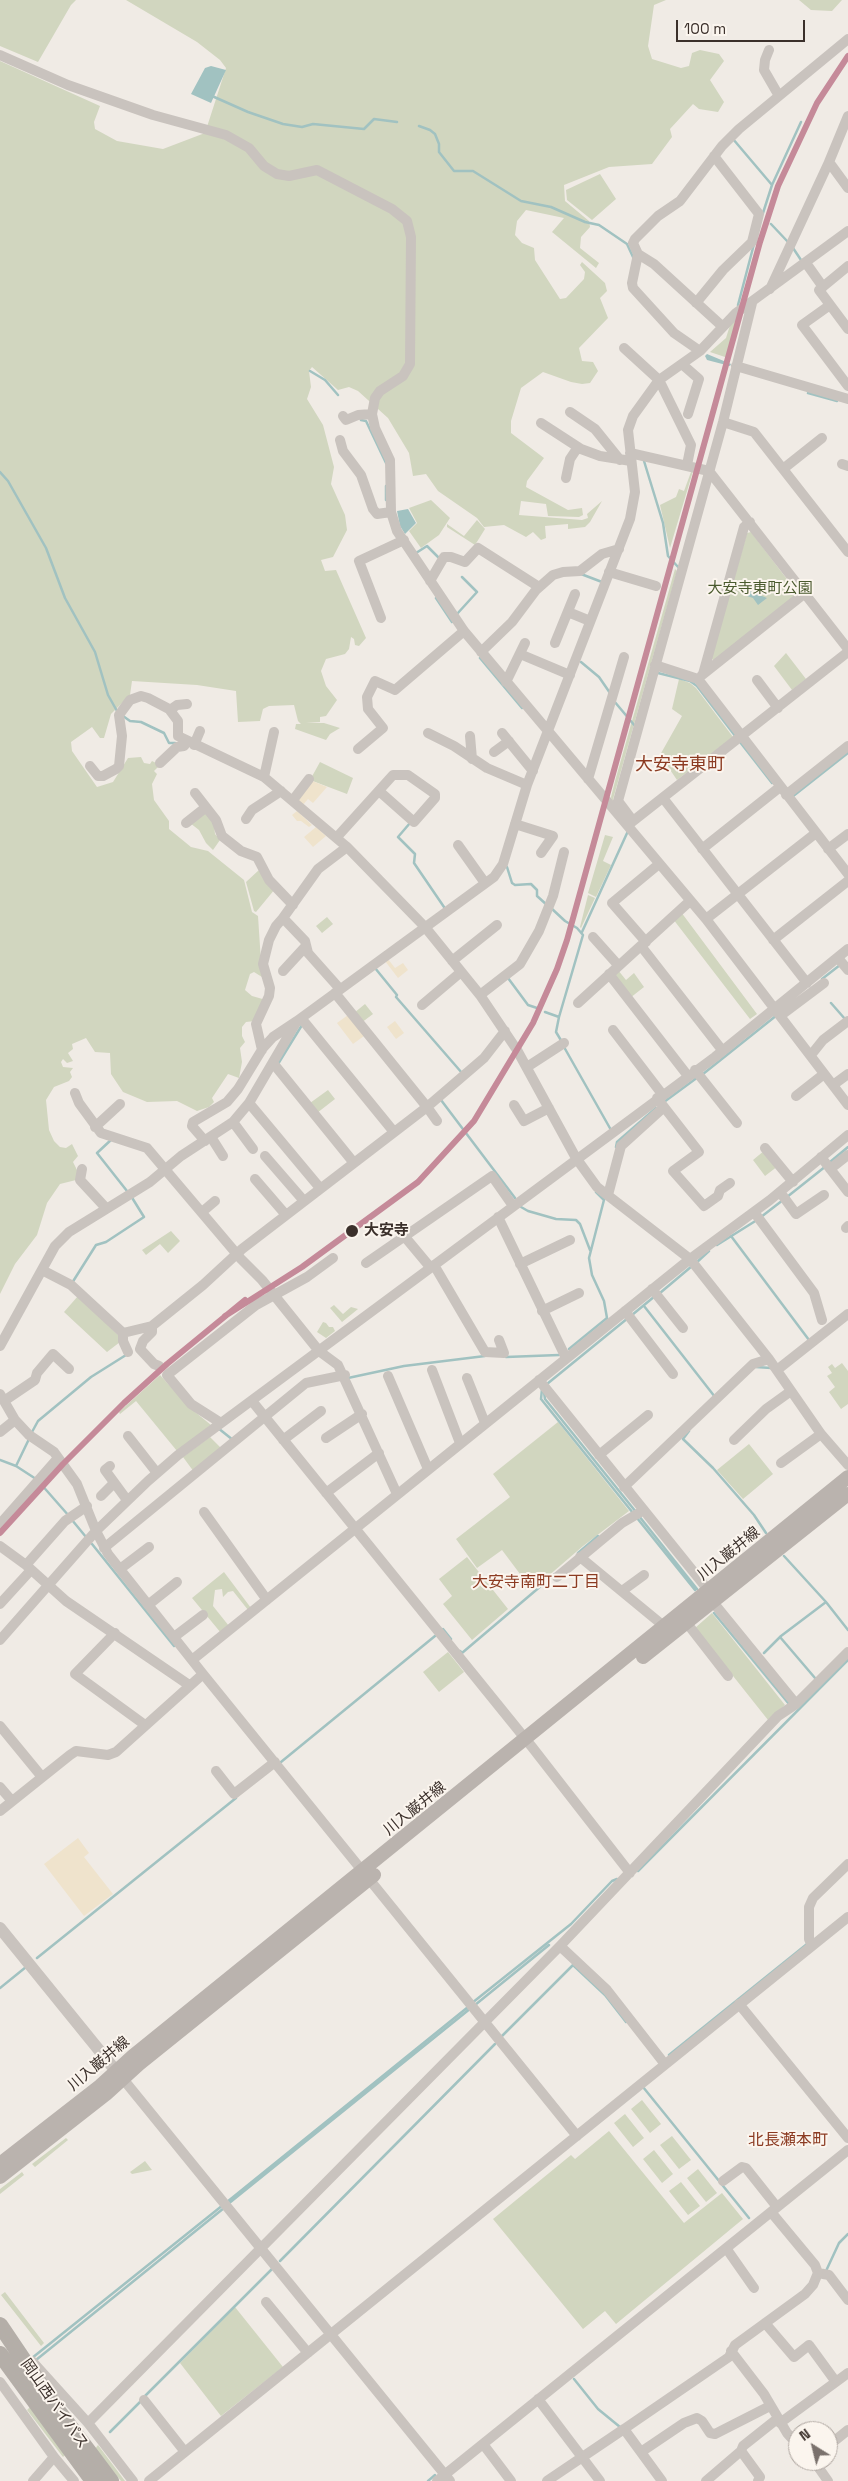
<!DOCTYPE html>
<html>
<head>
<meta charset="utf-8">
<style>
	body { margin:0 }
	#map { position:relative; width:848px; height:2481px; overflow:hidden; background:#f0ebe5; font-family:"Space Grotesk",sans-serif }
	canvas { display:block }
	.north { position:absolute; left:788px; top:2421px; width:50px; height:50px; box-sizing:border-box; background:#fbf5ee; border:1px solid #aea6a0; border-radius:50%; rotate:324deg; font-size:14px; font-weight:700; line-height:20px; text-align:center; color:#3b302b }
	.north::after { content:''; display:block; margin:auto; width:18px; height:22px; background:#7a716c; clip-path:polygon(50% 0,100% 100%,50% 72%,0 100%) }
	.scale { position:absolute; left:676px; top:20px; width:129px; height:22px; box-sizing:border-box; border:2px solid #3b302b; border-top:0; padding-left:6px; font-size:15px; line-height:18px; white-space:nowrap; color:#3b302b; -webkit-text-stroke:4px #fbf5ee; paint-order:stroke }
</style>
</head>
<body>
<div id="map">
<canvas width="848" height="2481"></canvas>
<div class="north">N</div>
<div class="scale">100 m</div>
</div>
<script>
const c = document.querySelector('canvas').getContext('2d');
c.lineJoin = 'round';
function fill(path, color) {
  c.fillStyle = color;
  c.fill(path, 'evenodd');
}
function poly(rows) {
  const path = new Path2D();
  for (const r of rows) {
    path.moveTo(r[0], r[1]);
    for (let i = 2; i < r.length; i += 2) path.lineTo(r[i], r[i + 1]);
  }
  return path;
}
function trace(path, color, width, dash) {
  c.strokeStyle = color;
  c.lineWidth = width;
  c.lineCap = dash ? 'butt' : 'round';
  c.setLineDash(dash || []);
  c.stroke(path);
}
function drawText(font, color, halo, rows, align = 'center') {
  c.font = font + ' "Space Grotesk","Noto Sans JP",sans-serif';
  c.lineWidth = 4;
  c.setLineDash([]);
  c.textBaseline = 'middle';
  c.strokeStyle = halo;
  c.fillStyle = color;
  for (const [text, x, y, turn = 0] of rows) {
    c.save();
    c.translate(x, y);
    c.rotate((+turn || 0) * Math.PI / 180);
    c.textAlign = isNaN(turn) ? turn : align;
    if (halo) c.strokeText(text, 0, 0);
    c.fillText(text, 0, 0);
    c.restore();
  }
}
const green = poly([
	[0,0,76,0,71,5,38,62,0,46],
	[126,0,666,0,654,5,648,46,652,59,681,68,689,66,692,53,700,50,719,54,724,61,710,80,724,102,718,112,699,109,693,104,670,129,672,137,652,164,609,167,564,185,565,201,589,221,590,227,581,237,580,248,599,263,596,268,552,232,564,218,526,210,517,221,515,235,522,243,534,248,535,260,560,299,566,298,584,279,585,272,580,265,582,262,605,283,607,291,600,298,608,318,579,348,582,361,593,362,598,371,590,383,582,384,571,382,543,372,521,388,511,421,511,433,544,458,527,481,526,487,568,510,582,508,583,515,579,517,548,516,546,504,521,501,519,515,582,520,588,518,587,514,602,501,590,522,585,527,568,529,568,524,545,526,546,538,541,540,533,532,526,537,504,525,484,527,477,518,438,491,426,474,413,476,409,453,388,418,358,391,349,387,338,390,312,367,309,371,311,387,307,399,323,425,334,467,331,484,345,515,347,530,333,557,321,560,325,571,336,570,366,638,359,646,355,645,354,639,351,637,349,649,345,654,326,659,321,671,326,686,337,700,326,716,320,717,320,722,306,723,324,723,340,728,330,734,326,740,295,729,296,724,301,724,298,721,294,705,269,706,263,709,260,721,238,722,236,691,197,685,132,681,130,695,111,714,104,738,100,738,92,727,71,742,72,751,97,787,113,782,128,758,141,757,144,763,150,764,152,761,156,763,158,767,154,771,157,774,152,784,154,800,169,821,169,829,191,847,208,851,244,880,252,912,258,916,262,977,254,972,250,974,245,990,252,996,266,1000,255,1021,246,1022,242,1027,242,1036,245,1042,240,1048,242,1062,239,1078,228,1074,212,1098,214,1102,209,1107,197,1111,177,1101,147,1102,123,1092,111,1074,110,1053,95,1052,86,1038,72,1044,73,1049,68,1053,73,1061,67,1063,63,1059,61,1062,63,1067,73,1068,70,1072,72,1077,69,1081,54,1087,46,1100,49,1130,54,1141,60,1147,66,1148,72,1144,78,1156,73,1162,79,1174,76,1180,60,1184,47,1203,37,1235,15,1264,0,1294,0,61,100,106,94,122,95,129,117,141,163,149,205,133,226,68,220,60,197,42],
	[799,0,842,0,832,11,811,10],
	[600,174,616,199,592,220,567,200,566,190],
	[740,314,728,358,710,352,726,338,731,322],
	[693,471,670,548,660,505,676,497,679,489,684,491,691,472],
	[431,500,450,518,439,535,421,548,409,531,417,523,409,508],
	[477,520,485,529,475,545,447,527,447,524,464,536],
	[751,532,796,591,795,596,714,660,711,659,747,533],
	[675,569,677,571,612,803,611,797,615,781],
	[786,653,806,679,792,690,774,666],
	[679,679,690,683,696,688,733,737,677,780,660,755,682,716,672,709],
	[320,762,353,778,347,794,310,780],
	[205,812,214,825,215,834,220,840,213,850,206,843,199,830,190,823],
	[605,835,613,837,603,861,611,865,596,897,588,893],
	[259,870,275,889,256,912,254,911,246,882],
	[588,895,595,898,581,928,580,927],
	[681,912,757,1014,750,1019,673,919],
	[327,917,333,924,322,933,316,926],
	[618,970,626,980,634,973,644,987,630,998,614,973],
	[365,1004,373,1014,361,1023,354,1013],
	[328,1090,335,1099,317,1113,310,1103],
	[765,1150,778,1166,765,1176,753,1160],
	[171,1231,180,1241,168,1253,160,1244,146,1255,142,1250],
	[78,1296,119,1336,120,1342,107,1352,64,1312],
	[334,1305,343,1314,351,1307,358,1309,342,1322,330,1308],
	[323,1322,326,1323,329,1327,333,1327,335,1331,326,1338,317,1332],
	[842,1363,848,1371,848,1404,841,1409,829,1392,835,1387,827,1376,832,1373,828,1367,832,1364,835,1368],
	[160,1375,189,1407,211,1425,177,1451,136,1401,120,1414,119,1412],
	[558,1422,629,1511,583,1546,532,1590,502,1550,477,1568,456,1539,510,1497,493,1474],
	[210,1437,223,1450,194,1472,183,1457],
	[749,1444,773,1474,743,1499,717,1470],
	[467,1557,508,1609,472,1640,443,1604,452,1596,439,1579],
	[224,1572,251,1608,248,1610,233,1591,228,1592,223,1597,222,1589,215,1590,213,1606,229,1626,221,1633,192,1598],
	[712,1613,785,1705,768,1720,695,1628],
	[448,1652,464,1672,439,1692,423,1672],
	[642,2100,661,2124,650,2133,631,2109],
	[625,2114,644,2138,633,2147,614,2123],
	[609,2131,684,2223,722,2193,743,2219,616,2324,605,2311,583,2329,493,2219,571,2155,575,2159],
	[672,2136,691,2160,679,2169,660,2145],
	[66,2138,68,2140,35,2167,32,2164],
	[654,2150,673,2174,662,2183,643,2159],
	[145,2161,152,2170,132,2174,130,2172],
	[698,2169,717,2193,706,2202,687,2178],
	[22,2172,24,2175,0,2194,0,2189],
	[681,2182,700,2206,688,2215,669,2191],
	[5,2292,44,2343,41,2346,1,2295],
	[235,2307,283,2367,221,2416,180,2363],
	[30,2407,66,2454,63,2457,27,2410],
	[98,2445,125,2481,121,2481,95,2449]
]);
const sand = poly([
	[310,780,327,787,313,803,308,799,302,806,295,800],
	[297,811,312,825,309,827,301,821,297,821,292,815],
	[316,827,326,836,313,847,304,837],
	[388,959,395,968,403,963,408,970,398,978,385,961],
	[348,1015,364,1036,353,1044,337,1023],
	[395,1021,404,1033,396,1039,387,1027],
	[78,1838,89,1853,84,1857,113,1894,84,1916,44,1864]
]);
const water = poly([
	[211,66,226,70,211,103,191,94,205,68],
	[707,354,731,364,730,366,707,360,705,356],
	[408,509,416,523,405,534,400,526,397,511],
	[747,587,752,592,767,598,758,605,753,598,744,595]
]);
const stream = poly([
	[212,96,248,112,283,124,302,127,313,124,364,129,374,119,397,122],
	[419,126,430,130,435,134,439,144,439,152,454,171,473,171,521,201,551,207,585,222,599,225,627,244,633,257],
	[733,139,772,185],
	[763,213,772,185,801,122],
	[771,224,788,242],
	[793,248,801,260],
	[738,305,754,244],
	[310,371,325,380,338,395],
	[808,393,837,401],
	[361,420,366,421,386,463],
	[644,461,663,523,668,556,679,568],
	[0,472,8,481,46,548,65,598,95,652,108,695,117,711],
	[386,486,386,500],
	[416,553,427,546,439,558],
	[581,574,602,582],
	[436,598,452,622],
	[457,614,477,592,462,577],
	[480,658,522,708],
	[581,662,599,677,610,693],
	[658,673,690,681,697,686,736,737],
	[614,701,635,726],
	[123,716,130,721,141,722,164,733,169,743,175,743],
	[740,742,772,783],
	[792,797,848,753],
	[410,823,398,837,415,854,414,863,444,907],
	[507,867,512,883,515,885,531,884,537,890,537,896,547,905],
	[551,908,565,921,577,928,583,935,559,1017,556,1032,562,1042],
	[582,932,628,831],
	[375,968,397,995,396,997,462,1073],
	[508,978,528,1005,537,1008],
	[822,979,840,965],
	[831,1003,845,1019],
	[545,1012,559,1017],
	[564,1047,611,1130],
	[278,1064,302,1025],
	[703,1074,777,1015],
	[439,1101,441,1100,515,1198],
	[664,1102,698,1077],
	[112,1139,97,1153,127,1191],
	[616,1147,617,1142,656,1108],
	[830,1162,848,1147],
	[596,1192,604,1200],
	[787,1197,826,1166],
	[521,1207,528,1211,556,1219,576,1220,580,1224,590,1250],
	[761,1217,783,1200],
	[731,1236,809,1340],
	[717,1245,757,1220],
	[696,1263,709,1251],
	[72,1283,96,1245,106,1242,144,1217,131,1196],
	[660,1293,692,1266],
	[644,1306,715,1397],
	[632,1315,655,1296],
	[569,1349,607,1318,604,1301,592,1275,589,1258,605,1196],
	[506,1357,559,1355],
	[756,1367,771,1368],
	[348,1378,404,1366,485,1356],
	[547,1384,628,1318],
	[542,1389,541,1399,633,1513],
	[544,1392,545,1399,636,1512],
	[218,1428,233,1440],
	[689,1431,683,1439,713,1468,754,1515,766,1533],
	[32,1432,38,1421,91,1377,126,1355],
	[0,1460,16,1466,36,1479],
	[16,1466,29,1439],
	[40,1483,69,1516],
	[639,1516,697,1589],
	[637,1518,695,1590],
	[72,1520,86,1537],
	[92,1544,174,1646],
	[578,1553,598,1536],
	[784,1556,826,1602,848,1630],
	[714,1613,789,1704],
	[443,1629,451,1639],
	[780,1637,815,1678],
	[460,1651,462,1653,555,1574],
	[764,1653,781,1636,826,1602],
	[281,1762,435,1636],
	[638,1871,848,1660],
	[37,1958,236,1798],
	[0,1988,26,1967],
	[472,2003,571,1924,612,1881,617,1879],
	[475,2005,549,1945],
	[502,2036,573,1965,605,1995,626,2022],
	[669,2055,807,1944],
	[641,2088,643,2087,749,2218],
	[227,2202,468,2007],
	[228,2204,471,2008],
	[280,2261,495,2044],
	[826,2271,839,2243,848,2234],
	[32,2358,223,2205],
	[36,2360,224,2208],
	[574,2379,598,2409,620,2427],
	[144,2397,272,2269],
	[110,2432,141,2401],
	[428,2481,435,2475]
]);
const minor = poly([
	[769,50,765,60,764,70,779,96],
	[0,55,68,85,153,115,226,135,249,148,264,166,277,174,289,176,317,170,392,209,407,221,411,237,410,364,403,376,380,391,375,398,372,414,375,428,390,460,391,512,397,531,464,631,706,919,848,1105],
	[848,116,829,162,848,188],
	[638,254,632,283,633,288,674,333,700,351],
	[806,263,823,287],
	[848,266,819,290,848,329],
	[770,289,829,162],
	[696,303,723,270,752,242,759,214,714,156],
	[830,305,802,325,848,386],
	[723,327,654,264,638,254,633,243,635,239,658,216,680,201,722,146,739,129,848,39],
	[624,348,659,380,691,445,687,465],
	[683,365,699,379,688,414],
	[736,366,848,399],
	[570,412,595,429,620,460],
	[343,416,346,420,358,415,372,414],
	[723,422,754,432,848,552],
	[541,423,581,449,600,456,631,461],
	[340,440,343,451,361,475,373,509,377,514,391,512],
	[630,453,709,471,848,649],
	[842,464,848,466],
	[783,469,822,438],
	[566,478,570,459,578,447],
	[609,572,656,586],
	[430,581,444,557,451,557,465,562,478,548,539,587],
	[568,612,590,621],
	[381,618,359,561,404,540],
	[555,643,575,594],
	[481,652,512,622,536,590,553,575,563,572,580,571,602,554,619,549],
	[520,654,570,675],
	[655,665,698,679,848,874],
	[703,674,744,527,750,522],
	[702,675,805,593],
	[757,680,778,708],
	[506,682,525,643],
	[170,710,177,705,187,704],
	[428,733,454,746,487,768,527,785],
	[502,733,533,771],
	[470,736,472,759],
	[194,745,200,731],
	[358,749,383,728,368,709,367,697,375,681,395,690,464,631],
	[494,752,509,741],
	[160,763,177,747,184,746,187,742],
	[90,766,98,776,103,776,116,769,119,766,122,736,119,715,130,700,141,696,148,698,169,709,178,721,178,736,264,777,347,847,425,927,480,995,517,1050,576,1158,597,1187,690,1259,769,1359,821,1434,848,1465],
	[264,777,274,732],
	[588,779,624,657],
	[195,793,216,820,222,836,241,851,257,857,269,880,293,905],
	[786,795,848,746],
	[663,798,807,983],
	[293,800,309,779],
	[246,819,252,810,281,791],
	[633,821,618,801,723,422,752,303],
	[186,823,205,808],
	[515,824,553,836,541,853],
	[628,825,848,652],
	[337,837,393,775,408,775,435,794,435,798,414,822,379,791],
	[458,845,485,883],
	[702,849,780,787],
	[828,849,848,834],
	[706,919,816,833],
	[593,937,618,965],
	[773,940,848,881],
	[646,942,612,903,659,864],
	[641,946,722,1050],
	[838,958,848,970],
	[452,961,497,925],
	[283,971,306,946],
	[609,974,688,1076],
	[340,989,308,953,305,941,283,918,318,869,347,847],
	[335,993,427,1107],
	[480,995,520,964,539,931,553,896,564,852],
	[578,1003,690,901],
	[422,1005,461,972],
	[780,1016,824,983],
	[301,1018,394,1132],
	[613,1030,662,1094],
	[262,1050,256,1024,269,996,270,988,263,964,269,940,276,926,283,918],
	[811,1055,823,1040,848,1021],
	[273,1063,354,1163],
	[527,1067,564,1043],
	[695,1070,737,1123],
	[833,1085,848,1074],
	[75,1093,79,1103,101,1133,147,1148,241,1259,262,1280,319,1351,338,1365,397,1494],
	[796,1096,824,1074],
	[657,1098,699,1152,673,1171,704,1206,718,1196,720,1190,730,1183],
	[249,1103,320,1188],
	[514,1105,524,1121,549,1108],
	[427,1107,437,1121],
	[233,1122,253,1149],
	[95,1127,120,1104],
	[211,1137,223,1156],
	[205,1141,192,1126,193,1122,227,1102,238,1089,263,1048,273,1037,297,1021],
	[765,1148,793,1182],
	[265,1156,304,1201],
	[821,1157,848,1192],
	[82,1169,80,1180,105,1207],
	[830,1169,848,1155],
	[255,1179,286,1215],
	[780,1192,796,1214,824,1195],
	[608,1195,621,1146,664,1107],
	[202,1212,215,1201],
	[754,1212,814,1293,822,1320],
	[498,1217,566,1358],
	[846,1228,848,1226],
	[405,1237,430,1267],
	[366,1263,492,1176,513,1206],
	[520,1264,570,1240],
	[434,1265,485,1352,504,1353,499,1340],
	[42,1270,71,1285,123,1333,152,1326,203,1285,242,1249,427,1107,484,1058,505,1031],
	[652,1289,683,1328],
	[542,1311,579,1293],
	[625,1311,673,1374],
	[152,1326,152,1332,143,1341,140,1349,154,1364,159,1366],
	[123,1333,123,1341,128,1352],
	[0,1346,55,1246,69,1232,150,1182,181,1156,233,1122,249,1103,297,1021,494,877,503,864,527,785,630,519,635,492,628,430,633,416,659,380,700,351,736,313,848,231],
	[432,1370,460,1443],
	[777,1370,848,1314],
	[388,1376,428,1469],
	[467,1378,485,1423],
	[539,1380,709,1591],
	[0,1394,15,1420,29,1435,54,1452,77,1484,96,1531,108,1554,203,1674,577,2136],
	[4,1401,35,1380,37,1373,53,1354,69,1369],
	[252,1401,532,1747,630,1873],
	[221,1423,191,1404,167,1375,256,1305,307,1277,333,1258],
	[0,1432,15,1420],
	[128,1436,157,1473],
	[326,1438,362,1414],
	[283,1440,321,1411],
	[734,1440,766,1409,791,1391],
	[599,1455,648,1415],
	[781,1463,821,1434],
	[110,1466,105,1470,127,1500],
	[624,1487,753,1364,769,1359],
	[326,1493,379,1453],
	[101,1496,114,1483],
	[87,1506,65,1521,26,1565,66,1601,189,1685],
	[204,1512,267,1600],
	[0,1524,58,1458],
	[0,1546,26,1565],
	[104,1548,306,1383,345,1375],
	[580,1557,665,1627],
	[120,1569,149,1547],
	[557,1577,622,1523,644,1510],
	[622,1591,644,1575],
	[712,1601,796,1704],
	[0,1604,31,1570],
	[148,1605,177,1582],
	[686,1622,728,1676],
	[115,1633,75,1674,145,1725],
	[174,1637,203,1615],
	[0,1640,96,1531,148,1481,178,1455,715,1057,848,949],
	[192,1660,690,1259,770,1200,848,1135],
	[0,1726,42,1777],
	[216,1771,234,1794,275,1762],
	[0,1787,12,1801],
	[0,1811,70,1755,76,1751,108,1755,116,1752,203,1674],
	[560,1946,607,1990,664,2063],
	[812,1946,809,1939,809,1907,813,1898,848,1864],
	[739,2004,848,2138],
	[119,2074,450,2481],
	[723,2181,742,2167,746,2168,777,2207],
	[726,2248,754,2288],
	[818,2273,829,2275,848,2300],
	[266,2302,308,2353],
	[765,2323,794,2357,809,2345,836,2382],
	[731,2351,764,2394,787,2433,798,2445],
	[32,2361,88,2423,133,2481],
	[0,2382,54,2457,74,2481],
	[538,2399,600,2481],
	[144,2400,185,2452],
	[88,2423,560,1946,778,1716,796,1704,848,1652],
	[780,2423,848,2373],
	[483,2444,511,2481],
	[828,2446,848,2430],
	[741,2451,760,2477,758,2481],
	[641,2452,684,2423,697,2418,702,2421,710,2433,715,2434,770,2406],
	[814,2461,828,2481],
	[33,2481,54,2457],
	[149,2481,848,1917],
	[437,2481,848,2150],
	[547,2481,624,2429],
	[662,2481,624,2429,729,2357,735,2345,805,2294,813,2285,818,2273,815,2265,771,2212],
	[706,2481,741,2451,743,2446,777,2419]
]);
const tertiary = poly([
	[0,1928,116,2071]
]);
const secondary = poly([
	[643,1657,848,1494],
	[0,2164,100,2086,133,2056,848,1477],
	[0,2177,106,2094,139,2064,374,1875]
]);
const trunk = poly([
	[0,2325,56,2408,111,2481],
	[0,2354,93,2481]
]);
const rail1 = poly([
	[225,1316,302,1267,418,1182,474,1121,533,1023,557,969,567,940,760,242,778,186,817,103,848,56],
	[0,1533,63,1464,124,1403,167,1364,245,1300]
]);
const markers = [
	[352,1231,7,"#3b302b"]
];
const parkNames = [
	["大安寺東町公園",760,589]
];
const stopNames = [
	["大安寺",364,1231]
];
const streetNames = [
	["川入巌井線",729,1554,-39],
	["川入巌井線",415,1809,-39],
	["川入巌井線",99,2064,-40],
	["岡山西バイパス",54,2404,55]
];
const neighbourhoodNames = [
	["大安寺南町二丁目",536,1583],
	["北長瀬本町",788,2141]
];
const quarterNames = [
	["大安寺東町",680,765]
];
fill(green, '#d1d6bf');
fill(sand, '#efe3cc');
fill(water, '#a1c2c1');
trace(stream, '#a1c2c1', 2.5);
trace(minor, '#c9c3be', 10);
trace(tertiary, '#c9c3be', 12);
trace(secondary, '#bab3ae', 14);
trace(trunk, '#b4aea8', 16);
trace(rail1, '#c58a99', 6);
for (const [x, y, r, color] of markers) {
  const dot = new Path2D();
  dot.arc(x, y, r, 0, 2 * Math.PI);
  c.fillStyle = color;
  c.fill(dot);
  trace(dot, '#fbf5ee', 2);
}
drawText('15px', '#4a5a2e', '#fbf5ee', parkNames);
drawText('bold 15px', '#3b302b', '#fbf5ee', stopNames, 'left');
drawText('15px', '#3b302b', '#fbf5ee', streetNames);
drawText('16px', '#8c3b22', '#fbf5ee', neighbourhoodNames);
drawText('18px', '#8c3b22', '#fbf5ee', quarterNames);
</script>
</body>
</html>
